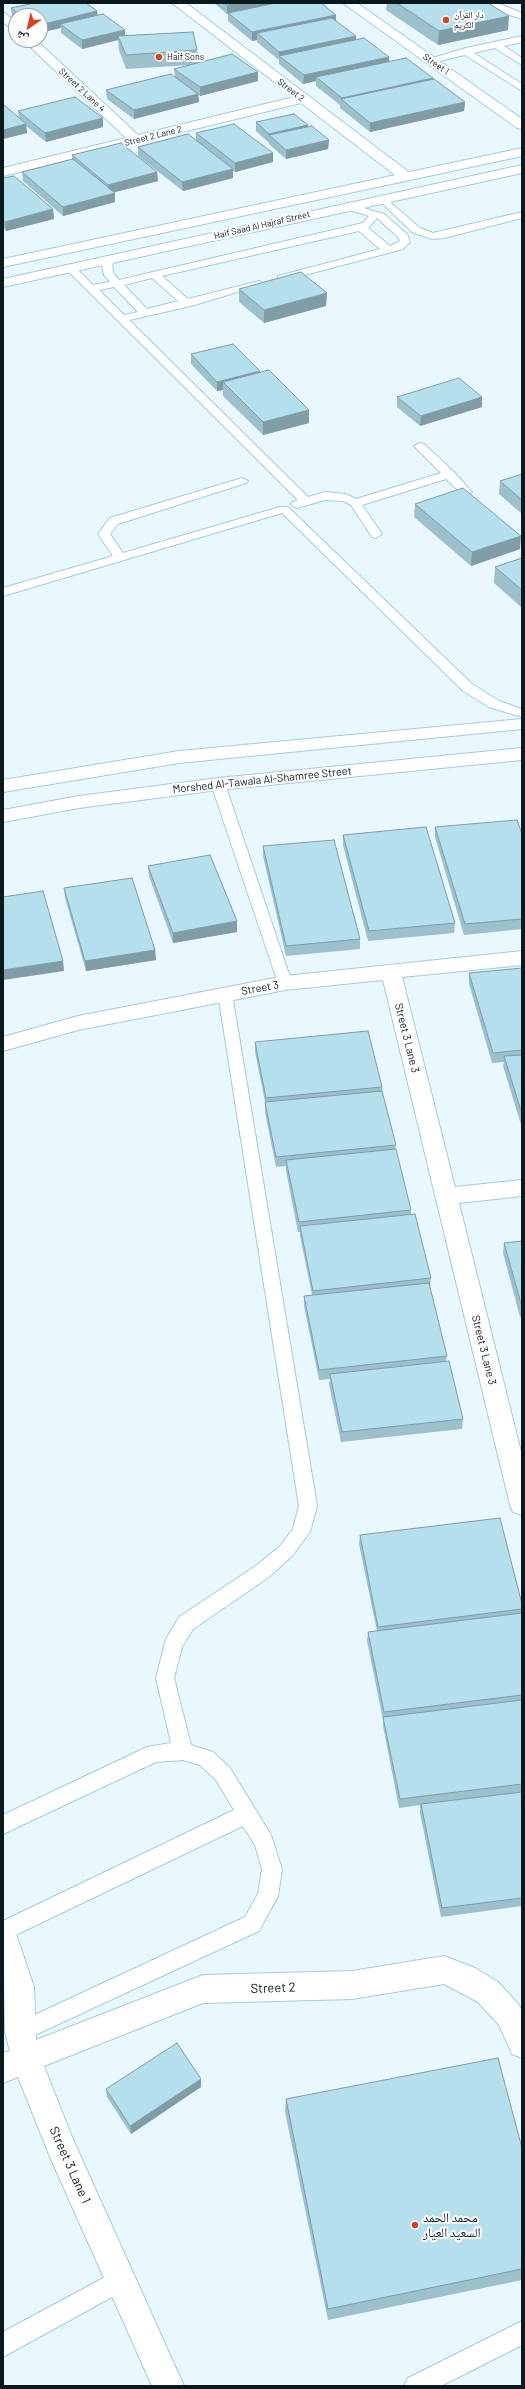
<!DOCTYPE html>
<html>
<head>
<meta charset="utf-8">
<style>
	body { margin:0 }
	#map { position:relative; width:525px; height:2389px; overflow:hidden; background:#e8f8fe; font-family:Barlow,"Noto Naskh Arabic",sans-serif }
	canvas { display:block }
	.frame { position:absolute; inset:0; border:4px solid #0a191e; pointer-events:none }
	.north { position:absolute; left:8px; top:8px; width:40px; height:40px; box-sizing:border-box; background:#fff; border:1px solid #9da3a5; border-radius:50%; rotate:214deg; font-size:11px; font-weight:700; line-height:16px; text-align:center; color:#0a191e }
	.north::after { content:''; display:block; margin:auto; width:14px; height:18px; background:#d04625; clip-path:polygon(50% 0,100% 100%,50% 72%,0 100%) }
</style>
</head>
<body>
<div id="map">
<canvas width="525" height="2389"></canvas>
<div class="frame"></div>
<div class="north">ش</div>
</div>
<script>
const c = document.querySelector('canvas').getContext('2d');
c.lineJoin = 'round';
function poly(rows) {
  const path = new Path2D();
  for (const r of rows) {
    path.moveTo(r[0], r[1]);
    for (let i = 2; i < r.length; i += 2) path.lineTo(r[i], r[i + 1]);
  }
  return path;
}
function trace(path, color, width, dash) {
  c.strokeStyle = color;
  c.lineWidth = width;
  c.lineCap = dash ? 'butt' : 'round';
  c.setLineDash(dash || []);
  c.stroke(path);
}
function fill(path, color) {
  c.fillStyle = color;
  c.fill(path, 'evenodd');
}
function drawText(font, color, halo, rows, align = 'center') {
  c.font = font + ' Barlow,"Noto Naskh Arabic",sans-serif';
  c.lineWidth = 4;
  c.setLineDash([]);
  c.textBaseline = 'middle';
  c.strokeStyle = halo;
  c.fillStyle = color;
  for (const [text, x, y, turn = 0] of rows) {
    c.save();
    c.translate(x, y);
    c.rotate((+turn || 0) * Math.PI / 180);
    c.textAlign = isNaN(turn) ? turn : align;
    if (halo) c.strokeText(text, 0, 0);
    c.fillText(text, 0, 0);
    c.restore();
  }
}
const lane = poly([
	[487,3,497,3,522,13,522,19,497,11,487,3],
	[522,36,522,42,504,46,522,58,522,65,495,48,474,53,522,84,522,91,465,55,430,63,426,60,466,48,522,36],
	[382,195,420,228,433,233,522,212,522,218,444,238,432,239,412,232,379,200,379,196,382,195],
	[347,203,384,214,407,234,410,242,403,249,282,281,278,280,278,276,380,249,359,231,162,276,188,299,259,281,264,284,191,306,129,320,308,497,325,492,346,494,356,499,441,473,414,446,420,443,424,444,454,472,472,492,466,495,462,494,446,479,362,505,382,534,376,538,372,537,351,505,343,501,325,500,297,508,293,506,291,504,293,502,298,500,64,267,65,265,73,265,93,285,110,282,104,275,102,266,106,257,110,256,115,259,112,266,114,274,119,280,363,223,369,216,344,208,342,206,347,203],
	[377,218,398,237,400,241,390,246,368,228,377,218],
	[152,278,178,301,147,309,124,285,152,278],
	[114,287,138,312,124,315,99,290,114,287],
	[242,478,248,481,246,483,118,524,110,534,123,553,280,507,288,507,472,684,499,701,522,709,522,717,489,707,462,690,282,513,3,596,3,588,113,556,98,534,110,518,242,478],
	[218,780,225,784,292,983,290,987,280,987,278,983,211,784,218,780],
	[225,989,230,990,232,994,317,1506,310,1532,292,1556,269,1577,193,1629,182,1647,174,1678,191,1745,213,1752,230,1768,271,1835,282,1869,278,1896,259,1931,20,2042,13,2039,9,2032,13,2025,245,1917,258,1894,262,1869,255,1845,243,1826,3,1941,3,1921,234,1810,216,1780,200,1765,183,1760,156,1762,3,1834,3,1815,147,1747,171,1743,156,1678,166,1639,179,1617,257,1565,280,1546,293,1529,299,1506,218,994,220,990,225,989],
	[122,2268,130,2271,133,2279,130,2287,3,2357,3,2332,122,2268],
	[522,2321,522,2345,441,2386,404,2386,408,2378,522,2321]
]);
const street = poly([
	[172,3,186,3,410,173,412,176,410,179,400,179,301,103,3,176,3,168,126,138,23,40,36,40,138,135,294,97,172,3],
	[343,3,357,3,522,119,522,129,517,128,343,3],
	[3,12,16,22,16,32,3,22,3,12],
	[522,951,522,965,402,977,455,1187,522,1180,522,1196,459,1203,522,1456,522,1515,513,1512,510,1505,383,980,285,990,78,1030,3,1051,3,1037,78,1016,285,976,522,951],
	[3,1921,13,1925,34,1987,36,2040,203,1975,352,1971,444,1956,475,1968,498,1982,519,2005,522,2011,522,2058,512,2054,499,2025,478,2002,444,1984,352,1999,203,2003,44,2066,72,2137,184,2386,152,2386,50,2157,18,2077,3,2083,3,2053,10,2051,5,2032,3,1921]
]);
const secondary = poly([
	[522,148,522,156,3,267,3,259,522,148],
	[522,165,522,173,3,287,3,279,522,165],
	[522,719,522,729,179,763,3,792,3,780,179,751,522,719],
	[522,748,522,760,218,790,79,808,3,822,3,810,79,796,218,778,522,748]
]);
const wall = poly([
	[29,3,86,3,97,11,98,16,125,36,197,50,198,63,258,72,258,81,200,96,198,95,199,102,134,119,107,99,106,90,175,76,174,69,191,65,126,69,119,50,118,40,82,49,61,33,61,28,40,16,16,16,16,20,12,17,11,8,30,4],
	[214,3,321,3,336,15,336,21,356,36,356,40,389,61,433,79,465,102,464,111,370,132,340,108,340,105,316,86,316,81,303,84,279,64,279,60,257,42,257,40,252,41,228,21,228,14,227,14],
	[387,3,488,3,508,30,438,45,386,10],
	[3,95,4,104,3,104,19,118,18,111,103,127,46,142,26,126,27,133,3,139],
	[256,122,308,125,308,127,329,140,328,149,286,159,269,144,269,143,256,131],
	[196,133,273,153,273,162,235,172,233,171,233,178,183,191,138,156,138,147,196,140],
	[72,155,157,172,158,181,114,192,115,202,63,216,23,181,22,172,72,159],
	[3,178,53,209,54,219,6,231,3,228],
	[239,289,326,306,264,323,239,302],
	[191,354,260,373,309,410,309,423,263,435,223,396,223,390,217,391,191,364],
	[397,397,482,407,420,426,397,407],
	[522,474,522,514,499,494,500,481],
	[415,504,520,549,471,566,414,517],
	[522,558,522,608,494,583,495,567],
	[435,827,522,834,522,929,464,935,435,837],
	[343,835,455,923,454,933,368,941,343,845],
	[263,846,360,939,360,949,286,956,263,856],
	[148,866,237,932,173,943,149,876],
	[64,888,155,950,156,960,86,971,65,898],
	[522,968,522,1128,503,1066,504,1062,492,1063,469,984,469,973],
	[255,1042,382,1087,382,1091,396,1145,395,1149,411,1210,411,1214,431,1278,430,1288,447,1356,446,1361,463,1419,462,1429,341,1442,329,1384,330,1379,319,1380,304,1306,304,1296,312,1295,300,1236,300,1232,298,1232,286,1171,286,1166,276,1167,265,1112,265,1102,255,1052],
	[522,1241,522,1316,520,1317,503,1253,504,1243],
	[360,1535,522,1604,522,1906,441,1917,420,1813,420,1805,399,1808,383,1726,383,1720,367,1641,368,1632,377,1631,359,1544],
	[201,2087,131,2134,107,2097,106,2089],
	[286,2099,522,2148,522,2280,328,2320,285,2112]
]);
const shadedWall = poly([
	[238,3,280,3,228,13,228,14,227,14,227,5],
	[97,11,98,20,60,24,61,28,40,33,40,25],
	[336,15,336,23,257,33,257,40,252,41,252,32],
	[509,16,508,30,438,45,439,31],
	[125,30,125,38,118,36,118,40,82,49,82,40],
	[356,36,356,44,279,56,279,52],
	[389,57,389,66,316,77,316,81,303,84,304,75],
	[258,72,258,81,200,96,200,87],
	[433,78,433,87,342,101,342,98],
	[198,94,199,102,134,119,134,110],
	[465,102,464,111,370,132,370,123],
	[103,118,103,127,46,142,45,133],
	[26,124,27,133,3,139,3,130],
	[308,125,308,134,269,135,269,143,269,134],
	[329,140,328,149,286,159,286,150],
	[273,153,273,162,235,172,235,163],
	[233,169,233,178,183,191,182,182],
	[157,172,158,181,108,194,108,185],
	[115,193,115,202,63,216,63,207],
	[53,209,54,219,6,231,5,222],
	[327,293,326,306,264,323,264,310],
	[260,371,260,381,223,382,223,390,217,391,217,382],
	[482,397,482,407,420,426,421,416],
	[309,410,309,423,263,435,263,422],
	[521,536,520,549,471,566,472,552],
	[237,921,237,932,173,943,173,933],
	[155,950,156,960,86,971,85,961],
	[63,961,64,971,3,980,3,970],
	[201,2079,201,2087,131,2134,130,2126]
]);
const building = poly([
	[34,3,86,3,97,11,40,25,40,16,22,16,11,8,34,3],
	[224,3,238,3,227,5,224,3],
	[276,3,321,3,336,15,252,32,228,13,276,3],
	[397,3,488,3,509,16,439,31,397,3],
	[103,14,125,30,82,40,60,24,103,14],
	[332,18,356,36,279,52,257,33,332,18],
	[193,32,197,50,126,55,118,36,193,32],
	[364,38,389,57,304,75,279,56,364,38],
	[232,54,258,72,200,87,174,69,232,54],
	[406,58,433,78,342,98,316,77,406,58],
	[171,74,198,94,134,110,106,90,171,74],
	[434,79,465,102,370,123,341,99,434,79],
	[75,97,103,118,45,133,18,111,75,97],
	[3,104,26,124,3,130,3,104],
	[294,114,308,125,269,134,256,122,294,114],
	[234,124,273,153,235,163,196,133,234,124],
	[312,126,329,140,286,150,269,135,312,126],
	[188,134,233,169,182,182,138,147,188,134],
	[121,143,157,172,108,185,72,155,121,143],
	[73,159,115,193,63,207,22,172,73,159],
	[14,176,53,209,5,222,3,220,3,178,14,176],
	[301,272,327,293,264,310,239,289,301,272],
	[233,344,260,371,217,382,191,354,233,344],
	[269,370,309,410,263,422,223,382,269,370],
	[459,378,482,397,421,416,397,397,459,378],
	[522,474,522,500,500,481,522,474],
	[463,488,521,536,472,552,415,504,463,488],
	[522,558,522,590,495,567,522,558],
	[517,820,522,834,522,919,465,924,435,827,517,820],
	[426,827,455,923,369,931,343,835,426,827],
	[334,840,360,939,286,946,263,846,334,840],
	[210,855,237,921,173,933,148,866,210,855],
	[132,878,155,950,85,961,64,888,132,878],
	[43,891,63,961,3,970,3,897,43,891],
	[522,968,522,1050,493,1053,469,973,522,968],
	[368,1031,382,1087,266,1098,255,1042,368,1031],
	[522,1055,522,1114,504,1056,522,1055],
	[382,1091,396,1145,276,1157,265,1102,382,1091],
	[396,1149,411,1210,299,1222,286,1160,396,1149],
	[415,1214,431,1278,313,1291,300,1226,415,1214],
	[522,1241,522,1307,504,1243,522,1241],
	[429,1283,447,1356,319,1370,304,1296,429,1283],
	[449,1361,463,1419,342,1432,330,1374,449,1361],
	[500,1518,522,1604,522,1609,378,1627,360,1535,500,1518],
	[522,1613,522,1695,384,1712,368,1632,522,1613],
	[522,1700,522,1784,400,1799,383,1717,522,1700],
	[522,1792,522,1898,442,1908,421,1804,522,1792],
	[177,2043,201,2079,130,2126,106,2089,177,2043],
	[498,2058,522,2148,522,2269,328,2309,286,2099,498,2058]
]);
const markers = [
	[446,20,4,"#d04625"],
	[159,57,4,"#d04625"],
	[415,2225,4,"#d04625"]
];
const farPoinames = [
	["دار القرآن",454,15],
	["الكريم",454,25],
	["Haif Sons",167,57]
];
const farStreetnames = [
	["Street 1",436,64,35],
	["Street 2 Lane 4",82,90,43],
	["Street 2",291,90,38],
	["Street 2 Lane 2",153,136,-14],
	["Haif Saad Al Hajraf Street",262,225,-13]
];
const streetNames = [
	["Morshed Al-Tawala Al-Shamree Street",262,780,-6],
	["Street 3",260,988,-10],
	["Street 3 Lane 3",407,1038,76],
	["Street 3 Lane 3",484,1350,76]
];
const nearStreetnames = [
	["Street 2",273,1988,-2],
	["Street 3 Lane 1",70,2165,66]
];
const nearPoinames = [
	["محمد الحمد",423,2218],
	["السعيد العيار",423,2233]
];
trace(lane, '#a3ccda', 2);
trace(street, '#a3ccda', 2);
trace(secondary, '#a3ccda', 2);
fill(lane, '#fff');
fill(street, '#fff');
fill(secondary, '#fff');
fill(wall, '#9dc0cd');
fill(shadedWall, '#7f9ca7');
fill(building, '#b6dfee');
trace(building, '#7f9ca7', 1);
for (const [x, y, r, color] of markers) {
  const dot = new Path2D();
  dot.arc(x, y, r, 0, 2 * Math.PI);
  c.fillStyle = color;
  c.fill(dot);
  trace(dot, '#fff', 1.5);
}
drawText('9px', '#0a191e', '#fff', farPoinames, 'left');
drawText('9px', '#0a191e', '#fff', farStreetnames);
drawText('11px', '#0a191e', '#fff', streetNames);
drawText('13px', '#0a191e', '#fff', nearStreetnames);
drawText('13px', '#0a191e', '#fff', nearPoinames, 'left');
</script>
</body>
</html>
